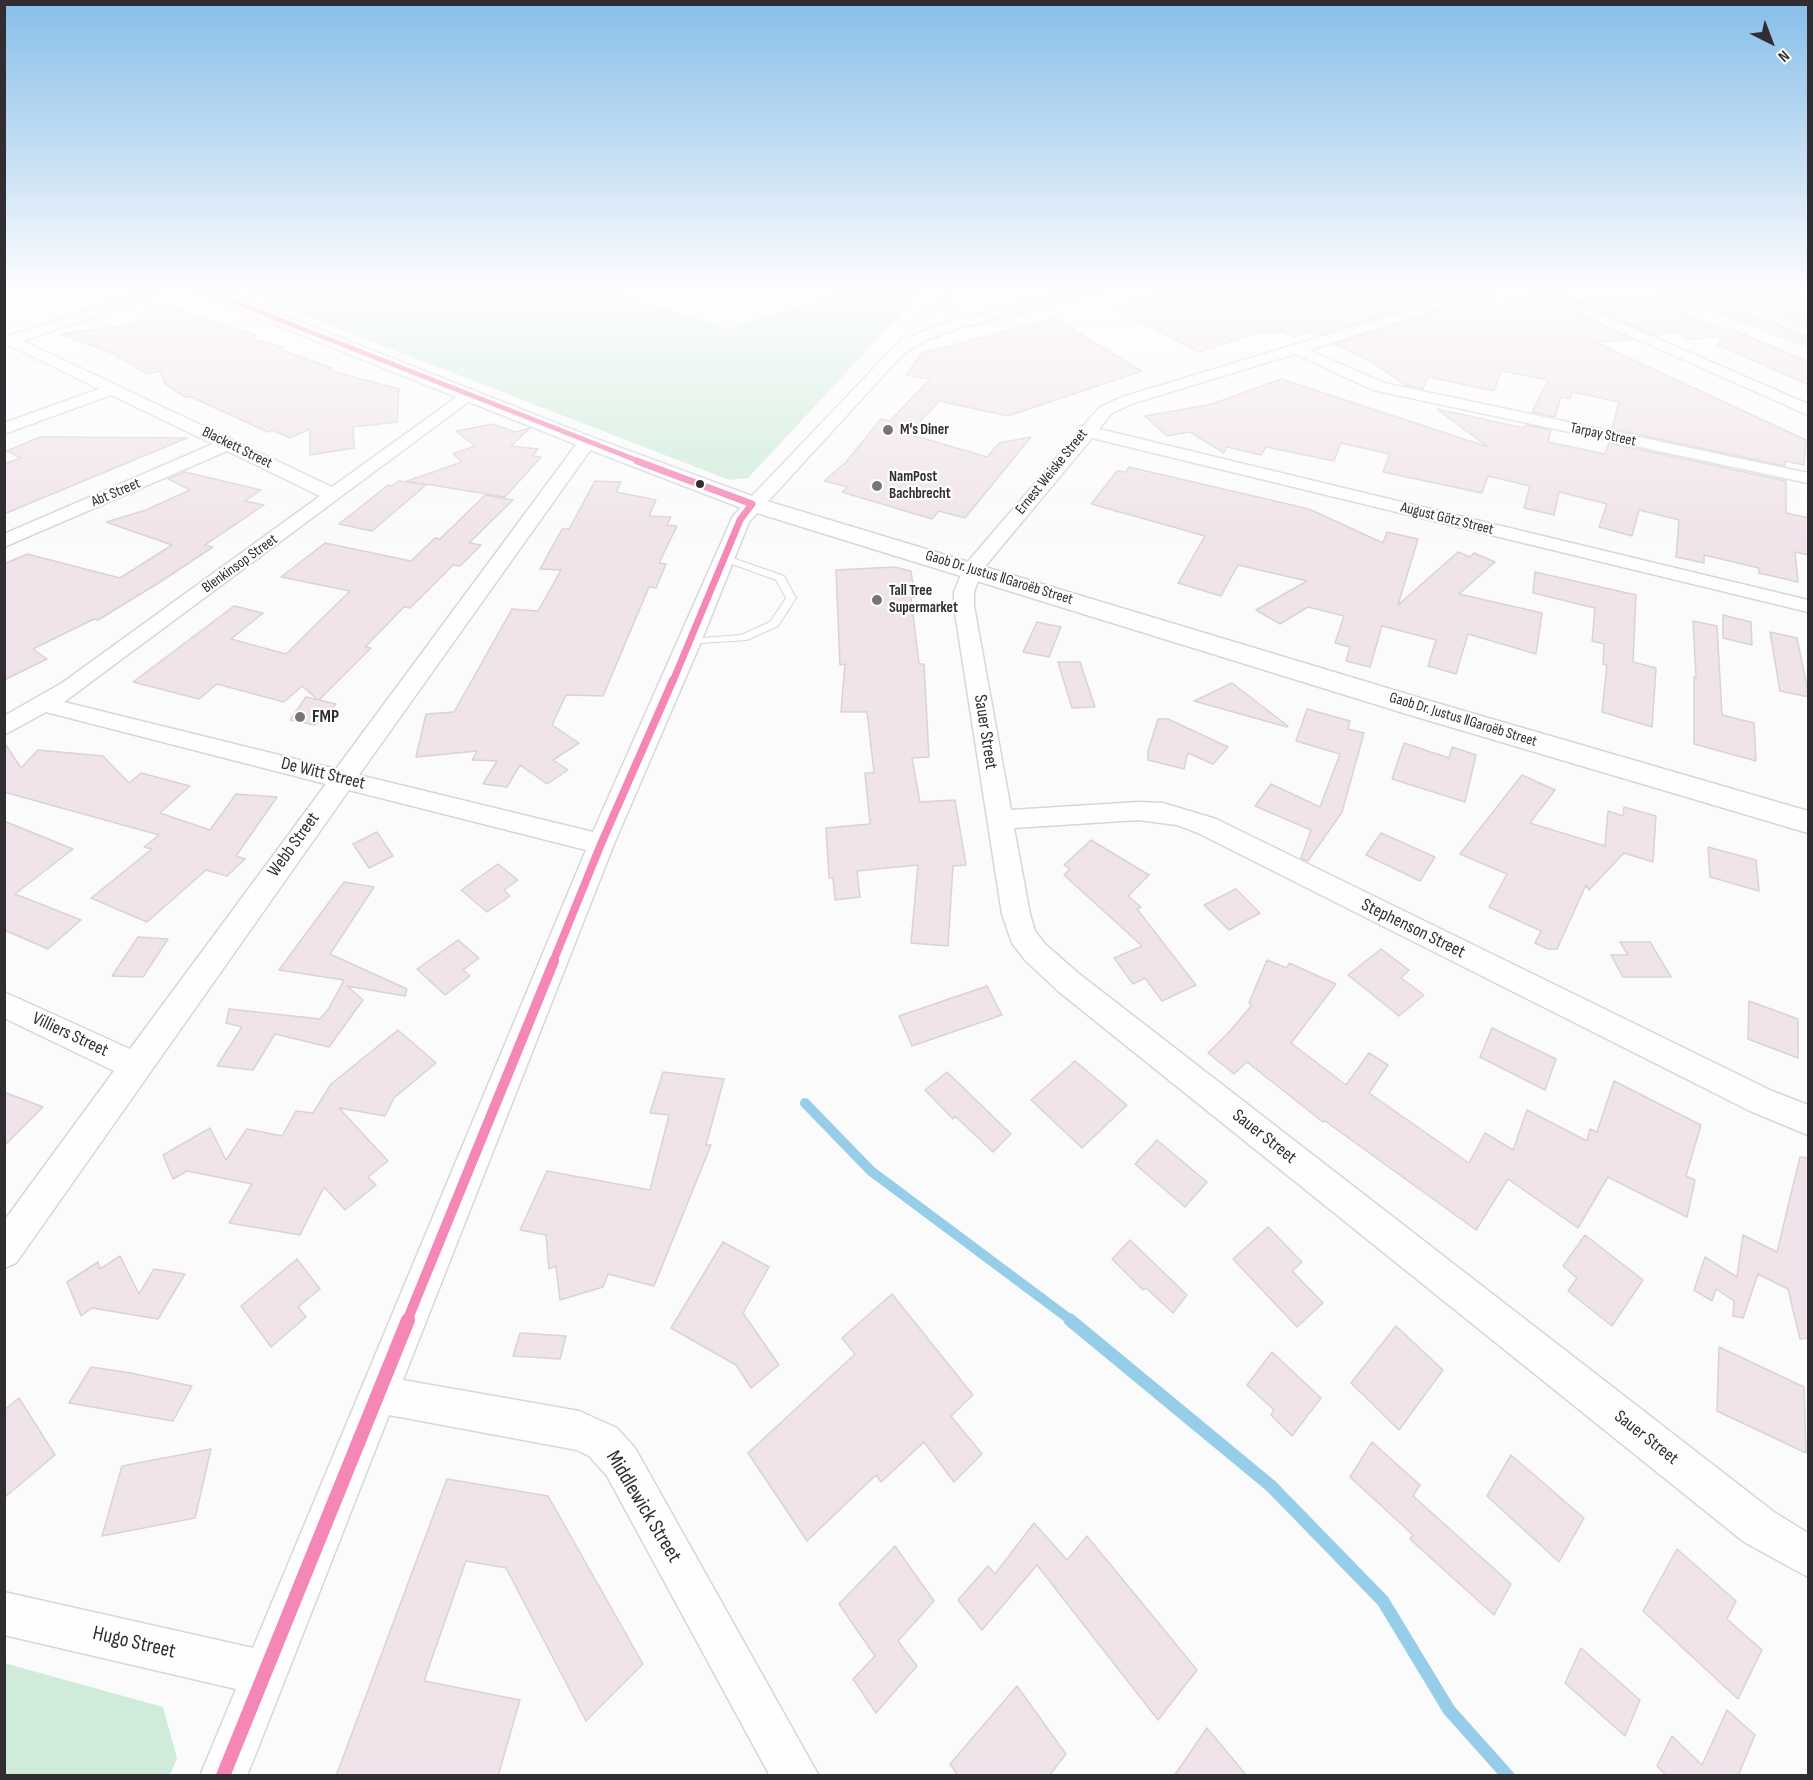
<!DOCTYPE html>
<html>
<head>
<meta charset="utf-8">
<style>
	body { margin:0 }
	#map { position:relative; width:1813px; height:1780px; overflow:hidden; background:#fcfbfc; font-family:"Sofia Sans Condensed",sans-serif }
	canvas { display:block }
	.frame { position:absolute; inset:0; border:6px solid #302d33; pointer-events:none }
	.north { position:absolute; left:1741px; top:12px; width:60px; height:60px; -webkit-text-stroke:4px #fff; paint-order:stroke; rotate:138deg; font-size:16px; font-weight:700; line-height:24px; text-align:center; color:#302d33 }
	.north::after { content:''; display:block; margin:auto; width:21px; height:27px; background:#302d33; clip-path:polygon(50% 0,100% 100%,50% 72%,0 100%) }
</style>
</head>
<body>
<div id="map">
<canvas width="1813" height="1780"></canvas>
<div class="frame"></div>
<div class="north">N</div>
</div>
<script>
const c = document.querySelector('canvas').getContext('2d');
c.lineJoin = 'round';
function fill(path, color) {
  c.fillStyle = color;
  c.fill(path, 'evenodd');
}
function poly(rows) {
  const path = new Path2D();
  for (const r of rows) {
    path.moveTo(r[0], r[1]);
    for (let i = 2; i < r.length; i += 2) path.lineTo(r[i], r[i + 1]);
  }
  return path;
}
function trace(path, color, width, dash) {
  c.strokeStyle = color;
  c.lineWidth = width;
  c.lineCap = dash ? 'butt' : 'round';
  c.setLineDash(dash || []);
  c.stroke(path);
}
function drawText(font, color, halo, rows, align = 'center') {
  c.font = font + ' "Sofia Sans Condensed",sans-serif';
  c.lineWidth = 4.5;
  c.setLineDash([]);
  c.textBaseline = 'middle';
  c.strokeStyle = halo;
  c.fillStyle = color;
  for (const [text, x, y, turn = 0] of rows) {
    c.save();
    c.translate(x, y);
    c.rotate((+turn || 0) * Math.PI / 180);
    c.textAlign = isNaN(turn) ? turn : align;
    if (halo) c.strokeText(text, 0, 0);
    c.fillText(text, 0, 0);
    c.restore();
  }
}
const green = poly([
	[239,290,605,290,728,328,851,290,923,290,748,478,729,480],
	[1658,290,1692,290,1808,336,1808,349],
	[1709,290,1808,290,1808,328,1790,321],
	[4,1663,163,1707,177,1758,170,1775,5,1775]
]);
const streamFar1 = poly([
	[805,1103,871,1171,1072,1321]
]);
const stream = poly([
	[1070,1320,1271,1486,1383,1601,1449,1710,1508,1776]
]);
const building = poly([
	[1176,290,1467,290,1317,335,1310,332,1293,337,1280,331,1269,334,1264,331,1198,352,1114,306,1176,290],
	[1664,290,1692,290,1720,303,1681,313,1725,330,1726,327,1809,362,1809,385,1718,345,1722,337,1686,339,1675,331,1656,336,1577,302,1643,298,1662,304,1664,290],
	[1490,295,1491,304,1548,302,1634,340,1595,342,1806,440,1804,465,1785,461,1785,466,1612,429,1619,402,1573,392,1570,399,1561,397,1555,417,1532,412,1548,380,1501,371,1494,391,1428,377,1423,389,1404,385,1374,363,1335,344,1490,295],
	[148,306,163,306,256,335,250,338,283,347,278,349,333,368,328,370,399,389,397,422,353,427,354,448,310,455,310,429,290,438,272,430,268,432,191,397,185,397,165,384,160,371,147,374,112,353,60,334,132,325,148,306],
	[1055,319,1142,371,1008,416,939,401,909,434,987,457,999,443,1031,437,965,518,939,511,932,519,842,492,848,487,824,481,846,462,881,419,890,421,930,379,906,375,922,353,1055,319],
	[1281,379,1488,447,1437,409,1524,428,1526,425,1551,430,1548,442,1605,454,1609,443,1786,481,1786,513,1809,518,1809,555,1795,552,1798,582,1759,573,1759,568,1704,555,1704,563,1676,557,1679,520,1639,510,1632,536,1599,527,1607,504,1559,492,1554,515,1524,508,1530,486,1488,476,1482,493,1383,472,1390,454,1341,443,1334,461,1266,447,1261,455,1227,447,1224,453,1190,432,1167,436,1145,416,1212,404,1281,379],
	[493,424,515,432,530,428,511,446,538,449,532,456,541,457,505,497,407,481,462,462,453,454,475,446,456,431,493,424],
	[40,437,52,437,187,438,4,514,4,464,21,458,7,451,40,437],
	[1129,467,1309,509,1383,543,1387,532,1418,539,1398,605,1458,552,1470,557,1474,553,1495,562,1459,594,1542,613,1536,654,1468,634,1456,674,1428,666,1436,640,1382,626,1370,667,1346,661,1350,647,1335,643,1344,616,1308,607,1280,624,1256,610,1307,581,1238,565,1221,596,1178,583,1205,536,1091,504,1117,471,1126,472,1129,467],
	[185,472,261,490,245,501,264,505,205,545,213,547,160,582,98,620,94,619,33,649,47,659,4,680,4,564,27,554,120,578,172,545,106,522,146,510,190,490,168,479,185,472],
	[399,481,426,485,372,531,339,524,388,485,392,486,399,481],
	[595,481,621,482,616,492,656,500,649,516,671,517,667,525,677,526,659,563,666,564,656,588,649,587,603,696,566,695,552,725,579,743,553,760,568,770,547,784,520,765,507,787,483,784,497,761,472,760,477,751,416,757,426,714,454,712,512,609,538,611,561,570,540,569,562,529,569,529,595,481],
	[485,495,513,500,469,543,481,545,460,566,453,565,410,608,404,607,365,647,371,648,319,700,336,704,315,725,290,720,306,697,318,700,302,686,284,702,217,684,199,699,133,682,234,606,263,613,231,639,286,654,350,591,281,577,325,543,411,561,435,538,440,539,485,495],
	[894,567,911,571,915,597,911,597,919,664,924,664,929,757,912,758,920,802,955,800,966,865,953,866,948,946,911,943,918,865,857,871,860,897,835,900,833,878,829,878,826,828,870,824,865,773,874,773,867,712,841,712,845,664,840,665,836,570,894,567],
	[1535,572,1636,595,1633,662,1656,668,1652,727,1602,712,1607,665,1603,664,1604,644,1592,641,1595,608,1533,593,1535,572],
	[1723,615,1751,622,1752,645,1723,638,1723,615],
	[1693,621,1717,626,1722,715,1754,723,1756,761,1694,744,1694,677,1696,677,1693,621],
	[1037,622,1061,627,1049,657,1023,652,1037,622],
	[1770,632,1797,638,1809,697,1780,691,1770,632],
	[1058,662,1080,662,1095,707,1072,708,1058,662],
	[1232,683,1288,726,1287,727,1194,701,1232,683],
	[1307,709,1350,721,1348,729,1364,733,1342,812,1308,861,1301,858,1311,830,1255,806,1271,784,1320,807,1340,754,1296,741,1307,709],
	[1158,719,1168,719,1228,747,1213,764,1188,753,1184,769,1148,760,1148,751,1158,719],
	[4,742,21,768,38,750,103,756,129,783,141,773,190,786,160,813,210,830,236,794,277,797,236,856,245,859,227,876,206,870,147,922,91,898,152,849,144,847,159,835,4,792,4,742],
	[1404,743,1449,758,1452,747,1476,755,1465,802,1392,779,1404,743],
	[1522,775,1555,790,1530,823,1605,846,1608,811,1623,816,1624,807,1656,816,1653,862,1624,853,1589,890,1586,885,1557,949,1548,949,1535,943,1541,931,1489,907,1507,874,1460,854,1522,775],
	[4,821,73,849,15,894,81,920,48,949,4,930,4,821],
	[377,832,393,856,369,868,353,844,377,832],
	[1381,833,1435,857,1420,881,1366,855,1381,833],
	[1091,840,1149,875,1128,896,1141,907,1137,909,1196,985,1162,1001,1145,978,1133,984,1114,958,1142,946,1064,875,1070,869,1064,865,1091,840],
	[1708,847,1756,860,1759,891,1710,877,1708,847],
	[498,864,518,880,504,890,510,896,487,912,461,890,498,864],
	[344,882,374,887,330,954,407,989,405,996,347,986,363,1000,329,1047,275,1034,253,1070,217,1066,242,1027,226,1023,229,1009,320,1019,329,1008,344,980,279,970,344,882],
	[1236,889,1260,913,1229,930,1204,905,1236,889],
	[138,937,168,939,143,977,112,976,138,937],
	[458,940,479,958,463,970,470,976,445,995,417,969,458,940],
	[1620,942,1650,942,1671,977,1623,977,1611,955,1628,955,1620,942],
	[1381,949,1409,970,1401,978,1424,995,1399,1016,1348,975,1381,949],
	[1267,960,1287,968,1289,963,1336,984,1291,1043,1346,1085,1369,1053,1388,1065,1369,1093,1469,1163,1485,1133,1513,1150,1527,1110,1587,1141,1590,1129,1597,1132,1614,1081,1701,1125,1686,1176,1695,1180,1687,1217,1608,1177,1578,1228,1508,1179,1476,1230,1325,1121,1323,1122,1247,1062,1234,1074,1208,1053,1230,1031,1252,1005,1249,1003,1267,960],
	[987,986,1002,1015,912,1046,899,1016,987,986],
	[1749,1001,1798,1019,1798,1058,1748,1039,1749,1001],
	[1492,1028,1556,1059,1545,1090,1480,1057,1492,1028],
	[398,1030,436,1063,394,1098,385,1116,339,1108,388,1161,368,1177,376,1185,345,1210,324,1187,300,1235,229,1223,252,1184,187,1171,173,1179,163,1155,210,1128,226,1160,247,1129,282,1136,296,1111,313,1113,331,1084,398,1030],
	[1075,1061,1127,1105,1082,1148,1031,1100,1075,1061],
	[663,1072,724,1079,706,1145,711,1145,654,1286,608,1274,603,1287,560,1300,556,1266,549,1269,546,1235,520,1230,547,1171,650,1190,669,1115,650,1113,663,1072],
	[947,1072,1011,1134,993,1152,955,1116,953,1119,925,1090,947,1072],
	[4,1092,43,1107,4,1146,4,1092],
	[1157,1140,1207,1182,1185,1207,1135,1164,1157,1140],
	[1800,1157,1809,1158,1809,1338,1800,1339,1788,1289,1758,1274,1743,1318,1733,1316,1734,1301,1716,1289,1712,1301,1694,1290,1705,1257,1737,1277,1743,1235,1777,1252,1800,1157],
	[1268,1227,1302,1262,1292,1271,1323,1303,1297,1327,1233,1259,1268,1227],
	[1585,1235,1643,1280,1612,1326,1568,1291,1577,1278,1563,1266,1585,1235],
	[1130,1240,1187,1295,1173,1313,1146,1288,1143,1290,1112,1259,1130,1240],
	[723,1242,769,1267,743,1313,779,1365,751,1388,736,1365,671,1328,723,1242],
	[120,1256,139,1294,154,1269,185,1274,158,1319,92,1308,81,1316,67,1282,98,1262,100,1269,120,1256],
	[297,1259,320,1289,298,1307,306,1317,271,1347,241,1306,297,1259],
	[892,1294,973,1395,951,1416,982,1454,954,1482,924,1442,881,1482,876,1475,807,1541,748,1453,855,1354,842,1338,892,1294],
	[1396,1326,1443,1370,1399,1430,1351,1383,1396,1326],
	[520,1333,566,1336,560,1359,513,1356,520,1333],
	[1719,1347,1804,1387,1806,1453,1717,1411,1719,1347],
	[1272,1352,1321,1398,1292,1436,1271,1415,1274,1410,1247,1385,1272,1352],
	[91,1367,131,1373,192,1386,173,1421,69,1403,91,1367],
	[19,1398,55,1455,4,1498,4,1410,19,1398],
	[1372,1442,1420,1485,1413,1496,1511,1584,1494,1615,1410,1539,1413,1535,1350,1477,1372,1442],
	[211,1449,195,1518,102,1536,122,1466,211,1449],
	[1511,1455,1584,1518,1559,1562,1487,1496,1511,1455],
	[447,1479,548,1496,643,1664,586,1721,506,1568,466,1561,424,1681,520,1700,498,1776,336,1776,447,1479],
	[1034,1523,1067,1560,1087,1536,1197,1670,1158,1720,1037,1565,982,1630,958,1600,988,1566,995,1574,1034,1523],
	[895,1546,934,1601,898,1641,917,1666,876,1713,853,1679,875,1656,839,1604,895,1546],
	[1677,1549,1736,1601,1727,1619,1762,1650,1738,1699,1643,1611,1677,1549],
	[1581,1648,1640,1700,1625,1736,1565,1683,1581,1648],
	[1017,1686,1066,1754,1049,1776,958,1776,950,1764,1017,1686],
	[1727,1710,1755,1735,1738,1776,1667,1776,1657,1766,1672,1736,1702,1765,1727,1710],
	[1207,1728,1247,1776,1174,1776,1207,1728]
]);
const lane = poly([
	[1694,290,1704,290,1808,331,1808,335,1694,290],
	[944,296,949,297,960,326,953,324,944,302,917,325,902,352,896,352,895,350,911,322,944,296],
	[724,555,784,576,796,598,778,626,747,640,686,644,686,640,690,639,741,635,770,622,786,598,776,580,721,560,721,556,724,555]
]);
const street = poly([
	[149,290,170,290,23,341,332,487,465,391,471,389,479,394,64,702,336,769,581,438,587,437,596,442,359,775,593,832,733,516,894,347,917,334,952,321,1076,290,1100,290,1098,293,962,327,927,340,904,353,749,522,701,642,614,844,403,1380,579,1411,617,1428,635,1448,819,1776,770,1776,607,1476,589,1456,577,1450,389,1415,247,1776,200,1776,236,1689,4,1635,4,1592,253,1648,586,850,349,790,16,1263,4,1268,4,1221,114,1071,4,1018,4,992,130,1049,326,784,46,712,4,735,4,716,62,683,320,496,227,451,4,547,4,534,213,444,111,395,4,434,4,423,99,389,9,345,4,346,4,337,149,290],
	[1475,290,1497,290,1309,350,1384,383,1808,473,1808,483,1373,390,1295,354,1134,403,1112,413,1099,429,1808,600,1808,612,1092,438,982,570,974,592,974,606,1011,810,1138,802,1163,803,1216,819,1772,1091,1808,1105,1808,1135,1750,1111,1198,833,1177,825,1138,820,1014,828,1030,914,1035,931,1045,944,1078,973,1774,1512,1808,1533,1808,1577,1744,1542,1058,991,1025,960,1012,943,1002,914,954,606,954,592,965,565,1078,433,1079,427,1083,426,1100,407,1122,397,1475,290],
	[1526,290,1545,290,1808,404,1808,415,1526,290]
]);
const secondary = poly([
	[196,290,219,290,594,438,760,499,1430,701,1808,811,1808,833,1410,715,744,509,580,446,198,294,196,290]
]);
const bus1Far4 = poly([
	[204,290,641,462]
]);
const bus1Far3 = poly([
	[637,461,752,504],
	[673,681,740,520,752,504]
]);
const bus1Far2 = poly([
	[553,962,601,844,673,680]
]);
const bus1Far1 = poly([
	[407,1321,554,961]
]);
const bus1 = poly([
	[223,1776,408,1320]
]);
const markers = [
	[888,430,6,"#777579"],
	[700,484,5,"#302d33"],
	[877,486,6,"#777579"],
	[877,600,6,"#777579"],
	[300,717,6,"#777579"]
];
const farPoinames = [
	["M's Diner",900,430],
	["NamPost",889,477],
	["Bachbrecht",889,494],
	["Tall Tree",889,591],
	["Supermarket",889,608]
];
const farStreetnames = [
	["Tarpay Street",1603,435,12],
	["Blackett Street",237,448,26],
	["Ernest Weiske Street",1052,472,-51],
	["Abt Street",116,493,-23],
	["August Götz Street",1447,519,14],
	["Blenkinsop Street",240,564,-36],
	["Gaob Dr. Justus ǁGaroëb Street",999,578,17],
	["Gaob Dr. Justus ǁGaroëb Street",1463,720,17]
];
const poiNames = [
	["FMP",312,717]
];
const streetNames = [
	["Sauer Street",985,732,81],
	["De Witt Street",323,774,14],
	["Webb Street",294,845,-54],
	["Stephenson Street",1413,929,26],
	["Villiers Street",70,1035,25],
	["Sauer Street",1264,1137,38],
	["Sauer Street",1646,1438,38]
];
const nearStreetnames = [
	["Middlewick Street",643,1507,59],
	["Hugo Street",134,1643,13]
];
fill(green, '#cfecda');
trace(streamFar1, '#96ceea', 10);
trace(stream, '#96ceea', 13);
fill(building, '#f0e3e9');
trace(building, '#d8d4d6', 1.5);
trace(lane, '#d7d6d8', 2);
trace(street, '#d7d6d8', 3);
trace(secondary, '#d7d6d8', 3);
fill(lane, '#fffeff');
fill(street, '#fffeff');
fill(secondary, '#fffeff');
trace(bus1Far4, '#f587b7', 5);
trace(bus1Far3, '#f587b7', 7);
trace(bus1Far2, '#f587b7', 8);
trace(bus1Far1, '#f587b7', 10);
trace(bus1, '#f587b7', 14);
const sky = c.createLinearGradient(0, 0, 0, 539);
sky.addColorStop(0, '#87bee9');
sky.addColorStop(0.54, '#fefdfe');
sky.addColorStop(1, '#fefdfe00');
c.fillStyle = sky;
c.fillRect(0, 0, 1813, 539);
for (const [x, y, r, color] of markers) {
  const dot = new Path2D();
  dot.arc(x, y, r, 0, 2 * Math.PI);
  c.fillStyle = color;
  c.fill(dot);
  trace(dot, '#fff', 2);
}
drawText('bold 15px', '#302d33', '#fff', farPoinames, 'left');
drawText('15px', '#302d33', '#fff', farStreetnames);
drawText('bold 18px', '#302d33', '#fff', poiNames, 'left');
drawText('18px', '#302d33', '#fff', streetNames);
drawText('21px', '#302d33', '#fff', nearStreetnames);
</script>
</body>
</html>
